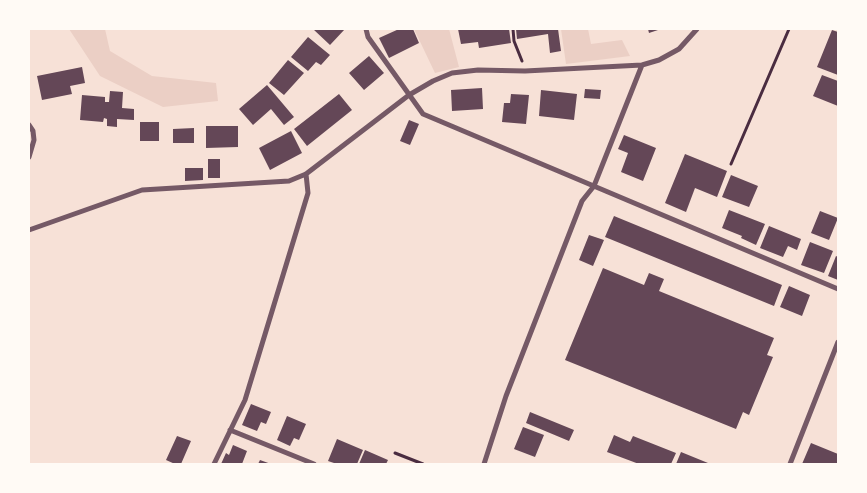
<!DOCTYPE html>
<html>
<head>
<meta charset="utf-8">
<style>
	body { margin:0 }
	#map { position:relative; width:867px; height:493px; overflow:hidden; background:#f7e1d7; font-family:"Roboto Condensed",sans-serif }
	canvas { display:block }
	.frame { position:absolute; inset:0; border:30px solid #fffaf5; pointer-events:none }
</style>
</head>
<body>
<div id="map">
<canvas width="867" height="493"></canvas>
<div class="frame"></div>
</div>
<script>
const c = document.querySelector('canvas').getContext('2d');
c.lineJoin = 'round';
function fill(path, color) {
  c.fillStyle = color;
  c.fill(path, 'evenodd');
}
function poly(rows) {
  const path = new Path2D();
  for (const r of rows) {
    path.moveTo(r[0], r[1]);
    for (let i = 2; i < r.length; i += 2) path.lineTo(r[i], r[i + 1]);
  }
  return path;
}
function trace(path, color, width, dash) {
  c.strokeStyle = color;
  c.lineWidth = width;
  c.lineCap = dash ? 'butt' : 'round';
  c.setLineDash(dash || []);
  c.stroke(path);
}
const green = poly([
	[69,29,105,29,110,51,152,76,216,83,218,101,163,107,100,76],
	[414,29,449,29,459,67,435,73],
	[561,29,588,29,591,44,622,40,630,56,566,64]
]);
const building = poly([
	[313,29,345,29,330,45],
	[399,29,413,29,419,43,389,58,379,38],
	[458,29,509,29,511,43,479,48,478,42,461,44],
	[516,29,558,29,561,51,550,53,548,34,517,39],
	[648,29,661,29,649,33],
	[832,30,838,32,838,75,817,67],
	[308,37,330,55,321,65,316,62,308,71,291,57],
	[369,56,384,73,364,90,349,73],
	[288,60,304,73,284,95,269,83],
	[82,67,85,83,70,86,72,94,42,100,37,76],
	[822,75,838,81,838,106,813,96],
	[267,85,294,117,284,125,271,109,253,125,239,109],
	[482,88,483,109,452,111,451,90],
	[585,89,601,90,600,99,584,98],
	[541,90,577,94,574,120,539,116],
	[110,91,123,92,122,108,134,109,134,120,117,119,117,127,107,126,107,119,104,118,103,122,80,120,82,95,105,97,105,102,109,102],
	[339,94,352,110,307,146,294,129],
	[511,94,529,95,526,124,502,122,504,103,510,103],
	[409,120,419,124,410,145,400,141],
	[140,122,159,122,159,141,140,141],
	[206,126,238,126,238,147,206,148],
	[194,128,194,143,173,143,173,129],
	[291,131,302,153,270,170,259,148],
	[624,135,656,148,643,181,621,172,628,153,618,149],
	[685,154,727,171,717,197,695,188,686,212,665,203],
	[208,159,220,159,220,178,208,178],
	[185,168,203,168,203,180,185,181],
	[731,175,758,186,749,207,722,197],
	[729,210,765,224,756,245,741,238,742,236,722,228],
	[820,211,838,218,829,240,811,233],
	[614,216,782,285,774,306,605,237],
	[769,226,801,239,797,250,788,246,783,257,760,248],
	[589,235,604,240,593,266,579,260],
	[810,242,833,251,824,273,801,265],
	[836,256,838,257,838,280,828,276],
	[603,268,644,285,649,273,664,279,659,291,774,338,767,355,773,357,749,415,743,412,736,429,565,360],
	[789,286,810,295,802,316,780,307],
	[251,404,271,412,266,424,261,422,257,431,242,425],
	[530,412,574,430,569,441,526,423],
	[287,416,306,424,299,440,294,438,290,446,277,440],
	[523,427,544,435,535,457,514,449],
	[614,435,630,442,633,436,676,453,671,464,639,464,607,452],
	[177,436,191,441,181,464,175,464,166,460],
	[337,439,363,450,357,464,337,464,328,461],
	[811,443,838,454,838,464,802,464],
	[233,445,247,451,242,464,221,464,226,453,229,455],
	[365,450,388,460,386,464,359,464],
	[681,452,708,463,707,464,676,464],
	[260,460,271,464,258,464]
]);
const path = poly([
	[513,29,514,41,522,61],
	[731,164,789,29],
	[395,453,423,464]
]);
const minor = poly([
	[366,29,368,37,423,114,838,289],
	[29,125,33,131,34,140,29,157],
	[29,230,142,190,289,181,306,174,409,95,433,81,452,73,478,70,525,71,642,65,659,60,679,49,697,29],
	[230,430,314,464],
	[214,464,245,400,308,193,306,174],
	[484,464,506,396,582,201,594,186,642,65],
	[790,464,838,342]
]);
fill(green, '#ebcfc5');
fill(building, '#644757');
trace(path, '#4a2c40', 3);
trace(minor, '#755966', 5);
</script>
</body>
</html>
